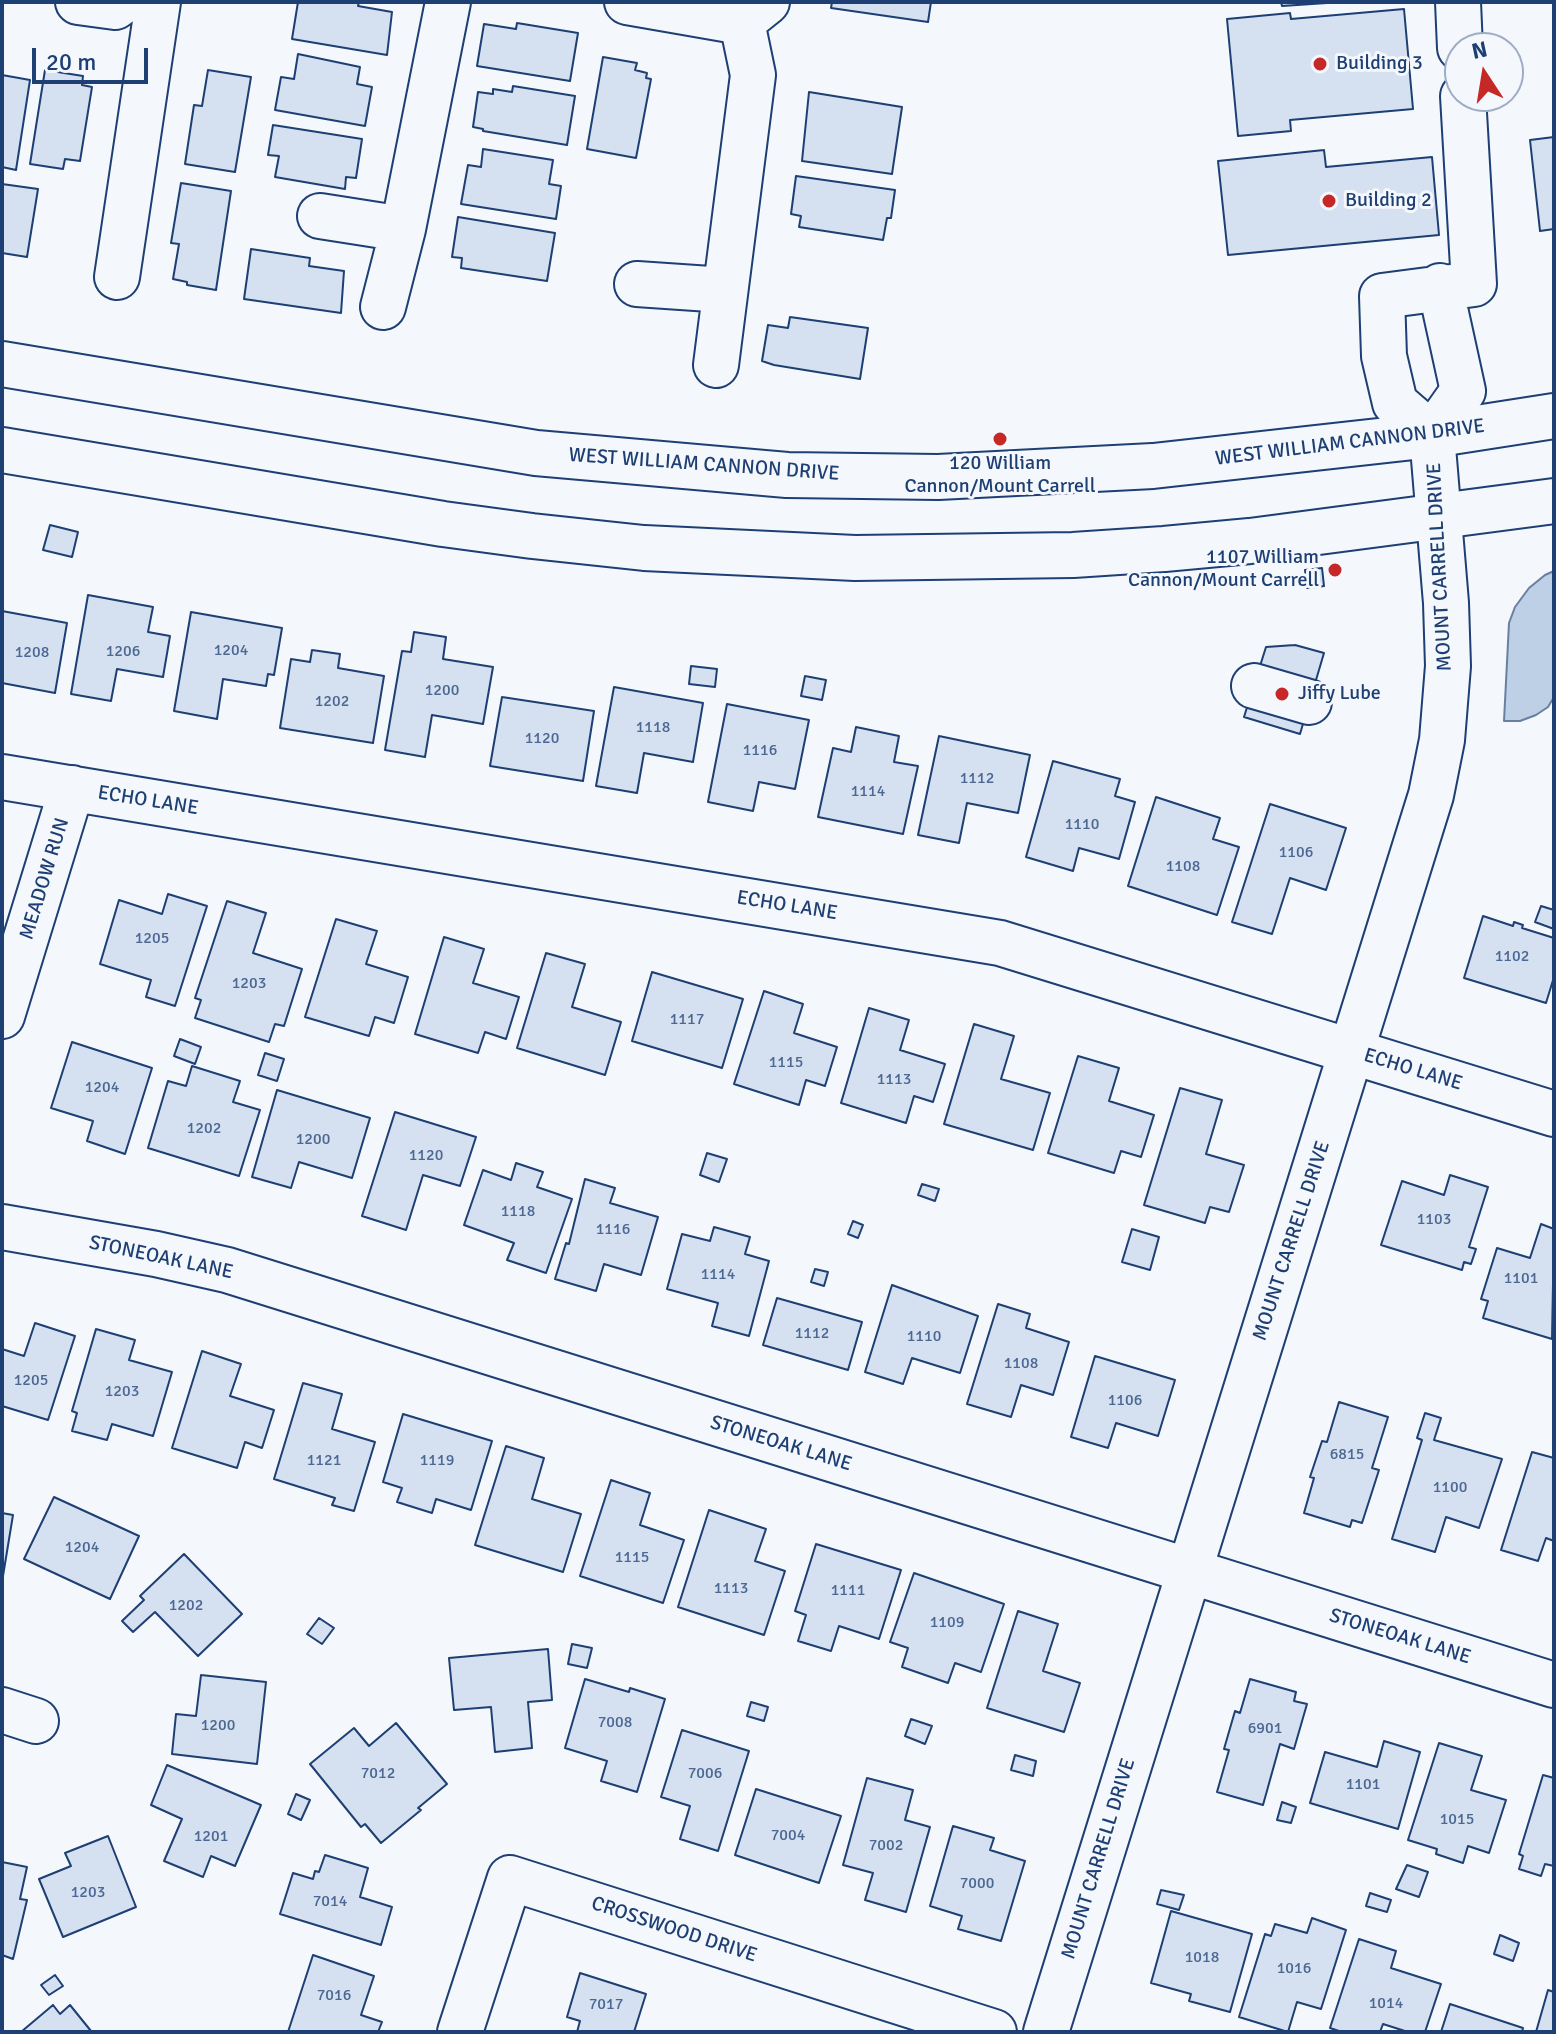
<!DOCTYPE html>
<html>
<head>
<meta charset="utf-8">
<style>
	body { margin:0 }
	#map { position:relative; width:1556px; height:2034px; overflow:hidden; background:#f4f7fb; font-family:Signika,sans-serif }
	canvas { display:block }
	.frame { position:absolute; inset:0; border:4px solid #1d3f73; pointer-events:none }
	.north { position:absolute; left:1444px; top:32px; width:80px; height:80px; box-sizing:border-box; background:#f4f7fb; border:2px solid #9eadc5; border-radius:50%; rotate:348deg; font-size:22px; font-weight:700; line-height:32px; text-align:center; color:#1d3f73 }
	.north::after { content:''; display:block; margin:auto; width:28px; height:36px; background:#c62828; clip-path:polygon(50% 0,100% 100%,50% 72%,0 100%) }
	.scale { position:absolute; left:32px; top:48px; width:116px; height:36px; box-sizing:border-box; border:4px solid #1d3f73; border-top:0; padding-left:10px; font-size:24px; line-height:28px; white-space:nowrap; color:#1d3f73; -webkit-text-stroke:6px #f4f7fb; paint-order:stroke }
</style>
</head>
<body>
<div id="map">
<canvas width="1556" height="2034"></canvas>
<div class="frame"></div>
<div class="north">N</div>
<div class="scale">20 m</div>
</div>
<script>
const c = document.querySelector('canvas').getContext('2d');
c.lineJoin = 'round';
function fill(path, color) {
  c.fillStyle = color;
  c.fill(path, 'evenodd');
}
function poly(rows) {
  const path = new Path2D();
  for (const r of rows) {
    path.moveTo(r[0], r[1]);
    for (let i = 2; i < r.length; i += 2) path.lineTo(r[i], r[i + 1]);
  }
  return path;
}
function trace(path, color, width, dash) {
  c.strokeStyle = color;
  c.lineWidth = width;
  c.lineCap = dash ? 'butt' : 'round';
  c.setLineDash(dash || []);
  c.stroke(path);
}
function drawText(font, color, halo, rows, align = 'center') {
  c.font = font + ' Signika,sans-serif';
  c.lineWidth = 6;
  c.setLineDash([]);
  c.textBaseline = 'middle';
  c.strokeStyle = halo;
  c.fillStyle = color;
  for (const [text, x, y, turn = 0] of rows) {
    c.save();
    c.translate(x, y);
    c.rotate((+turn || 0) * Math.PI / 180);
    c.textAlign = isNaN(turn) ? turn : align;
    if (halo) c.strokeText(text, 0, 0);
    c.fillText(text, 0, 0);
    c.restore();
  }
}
const water = poly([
	[1554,571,1554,697,1548,707,1536,715,1520,721,1504,721,1509,623,1515,607,1529,588,1545,575,1554,571]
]);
const building = poly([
	[298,2,359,2,358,6,392,12,387,55,292,39,298,2],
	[832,2,931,2,928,22,831,8,832,2],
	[1281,2,1342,2,1282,6,1281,2],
	[1404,9,1413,109,1290,120,1291,131,1238,136,1227,19,1290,13,1291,19,1404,9],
	[517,23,578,33,570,81,477,66,484,24,516,29,517,23],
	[298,54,360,67,357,84,372,87,365,126,275,110,281,77,294,79,298,54],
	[603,57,637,63,635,70,647,73,646,78,651,79,636,158,587,149,603,57],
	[45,70,83,76,82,85,92,87,80,161,65,159,63,169,30,164,45,70],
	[208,70,251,77,235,172,185,164,194,105,202,106,208,70],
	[2,75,30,80,16,170,2,167,2,75],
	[513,86,575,96,567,145,483,131,483,129,473,127,478,92,493,94,493,89,512,92,513,86],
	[809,92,902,107,892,174,802,161,809,92],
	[273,125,362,139,356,178,346,177,345,189,275,177,279,156,268,155,273,125],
	[1554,137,1554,229,1540,231,1530,140,1554,137],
	[483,149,553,160,549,184,561,186,556,219,461,204,468,165,481,167,483,149],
	[1324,150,1326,167,1432,157,1439,235,1228,255,1218,161,1324,150],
	[796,176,895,190,891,218,887,218,883,240,799,227,801,216,791,214,796,176],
	[181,183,231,191,216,290,187,285,187,282,173,279,179,244,171,243,181,183],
	[2,184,38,189,27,257,2,253,2,184],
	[458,217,555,233,547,281,461,268,462,258,452,257,458,217],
	[251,249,310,258,309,266,344,271,341,313,244,299,251,249],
	[790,317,868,328,860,379,774,365,762,361,768,325,788,328,790,317],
	[50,525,78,532,72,557,43,550,50,525],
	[1322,568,1324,586,1307,588,1305,570,1322,568],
	[88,595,153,607,148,632,170,636,163,677,117,669,111,701,71,694,88,595],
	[2,611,67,623,55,693,2,683,2,611],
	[191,612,282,628,274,675,268,674,266,686,223,679,217,719,174,711,191,612],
	[414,632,446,637,443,659,493,667,483,724,432,715,425,757,385,750,402,651,411,652,414,632],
	[1295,645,1324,653,1300,734,1244,717,1266,647,1295,645],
	[312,650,340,654,338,668,384,676,373,743,280,728,291,659,310,662,312,650],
	[691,666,717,669,715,687,689,684,691,666],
	[805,676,826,680,822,700,801,696,805,676],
	[614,687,703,703,693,762,644,753,637,793,596,786,614,687],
	[502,697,594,711,583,781,490,766,502,697],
	[727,704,809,720,795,789,759,782,753,811,708,802,727,704],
	[856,727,899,736,894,762,918,766,903,834,818,817,833,748,851,752,856,727],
	[939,736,1030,755,1018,813,967,803,959,843,918,835,939,736],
	[1053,761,1120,779,1115,796,1135,802,1119,859,1079,848,1073,871,1026,857,1053,761],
	[1156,797,1220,818,1213,839,1239,847,1217,915,1128,886,1156,797],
	[1270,804,1346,828,1326,890,1290,878,1272,934,1232,922,1270,804],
	[168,894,207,906,175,1006,146,997,151,980,100,964,119,900,162,914,168,894],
	[227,901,266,913,253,953,302,969,284,1026,275,1024,269,1042,195,1018,201,1000,195,998,227,901],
	[1541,906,1554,910,1554,929,1535,922,1541,906],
	[1483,916,1513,926,1514,922,1523,925,1522,928,1554,938,1554,977,1546,1003,1464,978,1483,916],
	[336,919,377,931,366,964,408,977,394,1023,375,1017,369,1036,305,1017,336,919],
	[444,937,484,949,473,983,519,997,506,1039,485,1032,478,1053,415,1034,444,937],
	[546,953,585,964,572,1007,621,1022,605,1075,517,1048,546,953],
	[652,972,743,999,722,1068,632,1041,652,972],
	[764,991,803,1004,794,1033,837,1047,825,1086,806,1080,799,1105,734,1084,764,991],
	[869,1008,909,1020,900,1050,945,1064,933,1102,914,1096,906,1123,841,1103,869,1008],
	[974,1024,1014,1036,1001,1079,1050,1093,1033,1150,944,1124,974,1024],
	[180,1039,201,1047,195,1064,174,1056,180,1039],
	[72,1042,152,1068,125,1154,87,1141,93,1121,51,1108,72,1042],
	[265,1053,284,1059,277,1081,258,1075,265,1053],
	[1078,1056,1119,1068,1109,1101,1154,1115,1141,1157,1121,1151,1114,1173,1048,1153,1078,1056],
	[192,1066,240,1081,233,1102,260,1110,239,1176,148,1148,168,1081,186,1086,192,1066],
	[1180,1088,1222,1100,1206,1154,1244,1165,1229,1212,1210,1207,1205,1223,1144,1205,1180,1088],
	[277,1090,370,1118,352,1178,299,1162,291,1188,252,1177,277,1090],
	[395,1112,476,1137,460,1186,423,1175,406,1230,362,1216,395,1112],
	[707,1153,727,1159,719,1182,700,1175,707,1153],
	[516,1163,543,1172,537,1187,572,1199,546,1273,507,1260,514,1243,464,1225,483,1170,511,1180,516,1163],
	[1450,1175,1488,1187,1469,1247,1476,1249,1471,1264,1464,1262,1462,1270,1381,1245,1402,1181,1444,1195,1450,1175],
	[585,1179,615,1188,610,1203,658,1217,641,1275,604,1264,596,1291,555,1279,566,1243,569,1244,585,1179],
	[922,1184,939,1189,935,1201,918,1195,922,1184],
	[853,1221,863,1225,858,1238,848,1234,853,1221],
	[1541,1224,1554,1229,1552,1339,1483,1318,1488,1301,1481,1299,1497,1248,1530,1258,1541,1224],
	[714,1227,750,1237,745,1254,769,1261,749,1336,712,1326,718,1303,667,1289,682,1234,710,1241,714,1227],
	[1132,1229,1159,1237,1150,1270,1122,1262,1132,1229],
	[815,1269,828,1272,824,1286,811,1282,815,1269],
	[892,1285,978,1316,960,1373,912,1358,903,1384,865,1372,892,1285],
	[777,1298,862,1322,848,1370,763,1345,777,1298],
	[998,1304,1030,1314,1026,1328,1069,1342,1053,1395,1021,1385,1011,1417,967,1404,998,1304],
	[35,1323,75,1336,48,1420,2,1406,2,1349,24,1356,35,1323],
	[96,1329,135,1340,129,1360,172,1372,153,1436,112,1424,107,1440,72,1431,77,1413,72,1411,96,1329],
	[202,1351,241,1364,230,1396,274,1410,262,1448,245,1442,237,1468,172,1448,202,1351],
	[1095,1356,1175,1380,1158,1436,1116,1423,1108,1448,1071,1437,1095,1356],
	[303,1383,342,1394,332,1429,375,1442,354,1511,332,1505,335,1498,274,1479,303,1383],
	[1339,1402,1388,1417,1372,1468,1379,1470,1362,1523,1352,1520,1350,1527,1304,1513,1314,1478,1310,1477,1322,1441,1327,1442,1339,1402],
	[1425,1413,1441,1418,1434,1440,1502,1459,1479,1528,1446,1517,1435,1552,1392,1539,1422,1440,1417,1438,1425,1413],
	[403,1414,492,1441,471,1510,436,1499,432,1513,397,1502,402,1488,383,1482,403,1414],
	[506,1446,544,1458,532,1499,581,1514,563,1572,475,1545,506,1446],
	[1532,1452,1554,1458,1554,1541,1546,1538,1538,1561,1501,1550,1532,1452],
	[611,1480,650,1493,640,1525,684,1540,663,1603,580,1576,611,1480],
	[54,1497,139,1536,110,1599,24,1559,54,1497],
	[709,1510,766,1529,755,1561,785,1571,764,1635,678,1607,709,1510],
	[2,1513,13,1515,2,1582,2,1513],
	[816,1544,901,1570,879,1639,839,1626,831,1651,798,1641,806,1615,795,1611,816,1544],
	[184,1554,242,1614,198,1656,155,1612,133,1632,122,1621,144,1600,140,1596,184,1554],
	[914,1573,1004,1604,981,1672,955,1663,948,1683,902,1667,908,1648,890,1642,914,1573],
	[1018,1611,1058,1624,1043,1671,1080,1683,1064,1732,987,1708,1018,1611],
	[319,1618,334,1628,322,1644,307,1634,319,1618],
	[572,1644,592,1648,587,1668,568,1664,572,1644],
	[548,1649,552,1700,528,1702,532,1748,495,1752,491,1707,454,1710,449,1658,548,1649],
	[201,1675,266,1682,257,1764,172,1754,176,1714,196,1716,201,1675],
	[585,1679,629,1692,630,1688,665,1699,637,1792,601,1781,607,1761,565,1748,585,1679],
	[1250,1679,1296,1692,1294,1701,1307,1704,1294,1749,1280,1744,1263,1805,1217,1792,1229,1750,1224,1749,1235,1711,1240,1713,1250,1679],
	[751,1702,768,1707,764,1721,747,1716,751,1702],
	[911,1719,932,1726,925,1744,905,1736,911,1719],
	[396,1723,447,1784,418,1808,421,1810,381,1843,365,1824,361,1827,310,1764,354,1728,369,1746,396,1723],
	[682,1730,749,1751,718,1851,680,1839,690,1806,661,1797,682,1730],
	[1384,1741,1420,1752,1398,1829,1310,1803,1325,1752,1377,1767,1384,1741],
	[1439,1743,1482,1756,1471,1790,1506,1800,1489,1853,1468,1846,1463,1863,1436,1854,1437,1849,1408,1840,1439,1743],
	[1015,1755,1036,1761,1033,1776,1011,1770,1015,1755],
	[167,1765,261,1805,235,1866,211,1856,203,1877,164,1861,182,1819,151,1805,167,1765],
	[1543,1775,1554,1778,1554,1866,1545,1864,1541,1876,1519,1869,1523,1856,1519,1854,1543,1775],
	[867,1778,913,1790,905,1820,930,1827,906,1912,865,1900,873,1873,843,1865,867,1778],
	[756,1789,841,1816,819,1883,735,1855,756,1789],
	[296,1794,310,1800,301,1820,288,1814,296,1794],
	[1282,1802,1296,1807,1291,1823,1277,1820,1282,1802],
	[953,1826,994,1838,990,1850,1025,1861,1001,1941,958,1929,962,1916,930,1906,953,1826],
	[108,1836,136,1907,63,1937,39,1879,71,1866,65,1853,108,1836],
	[325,1855,368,1868,360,1897,392,1907,381,1945,280,1914,293,1873,313,1879,315,1871,319,1872,325,1855],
	[2,1862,27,1867,20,1899,27,1900,13,1959,2,1955,2,1862],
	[1407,1865,1428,1872,1419,1897,1396,1889,1407,1865],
	[1161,1890,1184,1895,1179,1910,1157,1904,1161,1890],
	[1370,1893,1391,1900,1387,1912,1366,1906,1370,1893],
	[1171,1911,1252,1934,1230,2012,1189,2001,1191,1994,1151,1983,1171,1911],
	[1312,1918,1346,1930,1321,2009,1297,2002,1288,2032,1239,2017,1265,1934,1271,1936,1275,1924,1307,1933,1312,1918],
	[1500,1935,1519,1943,1513,1961,1494,1954,1500,1935],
	[1359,1939,1396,1951,1391,1968,1441,1984,1425,2032,1408,2032,1383,2024,1380,2032,1342,2032,1330,2028,1359,1939],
	[313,1955,374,1976,361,2015,382,2022,378,2032,288,2032,313,1955],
	[580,1973,646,1994,634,2032,577,2032,580,2021,567,2017,580,1973],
	[55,1975,63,1986,49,1995,41,1985,55,1975],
	[1548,1990,1554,1992,1554,2032,1536,2032,1548,1990],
	[1450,2004,1523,2028,1522,2032,1441,2032,1450,2004],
	[53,2005,60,2014,70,2005,91,2031,21,2032,53,2005]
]);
const minor = poly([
	[78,2,115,7,122,2],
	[627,2,742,22],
	[1458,2,1460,48],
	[320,216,403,229],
	[117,277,158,2],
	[637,284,725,290],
	[383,307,403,229,448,2],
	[716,365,753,75,742,22,767,2],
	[1432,435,1395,403,1384,356,1382,296,1474,284,1463,96],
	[1432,435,1463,391,1440,286],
	[1254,686,1309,702],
	[2,777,1000,943,1554,1114],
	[2,1016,72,788],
	[2,1227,156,1254,227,1270,1554,1685],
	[2,1710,36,1721],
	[460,2032,510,1878,994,2032],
	[1046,2032,1431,795,1442,740,1448,666,1446,603,1432,435]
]);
const major = poly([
	[2,364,536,453,787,475,938,477,1153,466,1432,435,1554,416],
	[2,450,443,524,532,536,644,548,855,558,1073,555,1164,549,1250,541,1554,501]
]);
const markers = [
	[1320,64,8,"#c62828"],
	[1329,201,8,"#c62828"],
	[1000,439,8,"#c62828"],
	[1335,570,8,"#c62828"],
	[1282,694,8,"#c62828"]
];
const numberNames = [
	["1204",231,651],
	["1206",123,652],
	["1208",32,653],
	["1200",442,691],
	["1202",332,702],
	["1118",653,728],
	["1120",542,739],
	["1116",760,751],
	["1112",977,779],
	["1114",868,792],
	["1110",1082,825],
	["1106",1296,853],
	["1108",1183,867],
	["1205",152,939],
	["1102",1512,957],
	["1203",249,984],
	["1117",687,1020],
	["1115",786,1063],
	["1113",894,1080],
	["1204",102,1088],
	["1202",204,1129],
	["1200",313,1140],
	["1120",426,1156],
	["1118",518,1212],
	["1103",1434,1220],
	["1116",613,1230],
	["1114",718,1275],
	["1101",1521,1279],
	["1112",812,1334],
	["1110",924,1337],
	["1108",1021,1364],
	["1205",31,1381],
	["1203",122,1392],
	["1106",1125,1401],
	["6815",1347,1455],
	["1121",324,1461],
	["1119",437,1461],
	["1100",1450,1488],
	["1204",82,1548],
	["1115",632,1558],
	["1113",731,1589],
	["1111",848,1591],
	["1202",186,1606],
	["1109",947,1623],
	["7008",615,1723],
	["1200",218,1726],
	["6901",1265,1729],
	["7012",378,1774],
	["7006",705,1774],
	["1101",1363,1785],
	["1015",1457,1820],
	["7004",788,1836],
	["1201",211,1837],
	["7002",886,1846],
	["7000",977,1884],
	["1203",88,1893],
	["7014",330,1902],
	["1018",1202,1958],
	["1016",1294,1969],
	["7016",334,1996],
	["1014",1386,2004],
	["7017",606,2005]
];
const poiNames = [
	["Building 3",1336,64],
	["Building 2",1345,201],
	["120 William",1000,464,"center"],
	["Cannon/Mount Carrell",1000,487,"center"],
	["1107 William",1319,558,"right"],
	["Cannon/Mount Carrell",1319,581,"right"],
	["Jiffy Lube",1298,694]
];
const streetNames = [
	["WEST WILLIAM CANNON DRIVE",1350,443,-7],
	["WEST WILLIAM CANNON DRIVE",704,465,4],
	["MOUNT CARRELL DRIVE",1440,567,-93],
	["ECHO LANE",148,801,9],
	["MEADOW RUN",45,879,-73],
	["ECHO LANE",787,906,9],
	["ECHO LANE",1413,1070,17],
	["MOUNT CARRELL DRIVE",1292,1241,-72],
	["STONEOAK LANE",161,1258,12],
	["STONEOAK LANE",781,1444,17],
	["STONEOAK LANE",1400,1637,17],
	["MOUNT CARRELL DRIVE",1099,1859,-73],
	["CROSSWOOD DRIVE",674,1930,18]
];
fill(water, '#bed0e5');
trace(water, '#687fa3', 2);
fill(building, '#d5e0f0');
trace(building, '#1d3f73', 2);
trace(minor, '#1d3f73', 48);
trace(major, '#1d3f73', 48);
trace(minor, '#f4f7fb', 44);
trace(major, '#f4f7fb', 44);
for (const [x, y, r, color] of markers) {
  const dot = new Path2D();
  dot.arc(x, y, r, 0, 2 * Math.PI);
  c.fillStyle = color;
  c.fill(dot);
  trace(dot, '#f4f7fb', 3);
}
drawText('16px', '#4b6792', null, numberNames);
drawText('20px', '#1d3f73', '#f4f7fb', poiNames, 'left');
drawText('20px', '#1d3f73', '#f4f7fb', streetNames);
</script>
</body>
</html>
